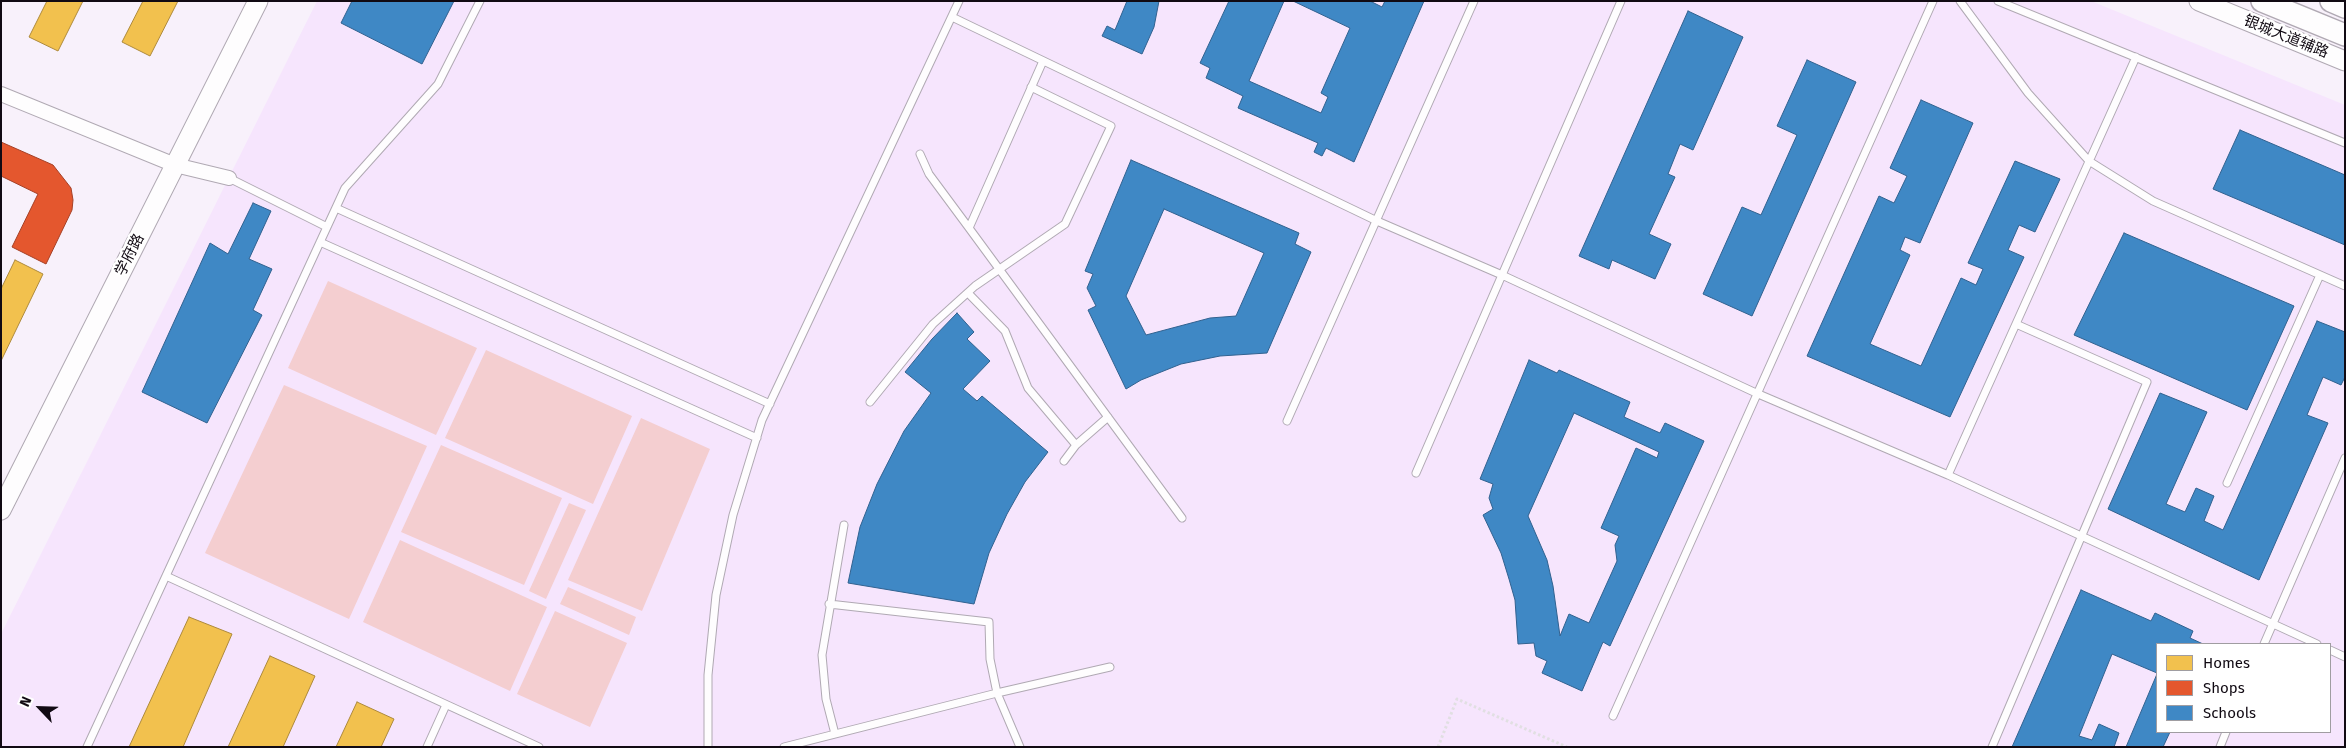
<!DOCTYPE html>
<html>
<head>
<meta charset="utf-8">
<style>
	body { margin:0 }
	#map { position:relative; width:2346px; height:748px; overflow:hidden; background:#f8f1fb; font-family:"Fira Sans",sans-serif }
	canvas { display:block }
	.frame { position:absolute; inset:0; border:2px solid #110a13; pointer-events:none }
	.legend { position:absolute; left:2156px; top:643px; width:175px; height:90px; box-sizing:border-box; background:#fff; border:1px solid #a09da1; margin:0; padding:6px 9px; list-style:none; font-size:15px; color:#110a13 }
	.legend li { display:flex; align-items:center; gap:10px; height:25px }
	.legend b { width:25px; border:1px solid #a09da1 }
	.north { position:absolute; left:15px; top:683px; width:50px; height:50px; -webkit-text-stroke:4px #fff; paint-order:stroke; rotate:294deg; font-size:14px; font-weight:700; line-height:20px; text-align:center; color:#110a13 }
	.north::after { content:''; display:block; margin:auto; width:18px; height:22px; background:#110a13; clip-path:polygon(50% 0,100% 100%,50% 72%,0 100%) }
</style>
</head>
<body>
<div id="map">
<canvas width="2346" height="748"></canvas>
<div class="frame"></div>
<ul class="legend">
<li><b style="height:14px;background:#f2c14e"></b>Homes</li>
<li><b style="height:14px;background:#e4572e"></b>Shops</li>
<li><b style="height:14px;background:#3f88c5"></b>Schools</li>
</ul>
<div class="north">N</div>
</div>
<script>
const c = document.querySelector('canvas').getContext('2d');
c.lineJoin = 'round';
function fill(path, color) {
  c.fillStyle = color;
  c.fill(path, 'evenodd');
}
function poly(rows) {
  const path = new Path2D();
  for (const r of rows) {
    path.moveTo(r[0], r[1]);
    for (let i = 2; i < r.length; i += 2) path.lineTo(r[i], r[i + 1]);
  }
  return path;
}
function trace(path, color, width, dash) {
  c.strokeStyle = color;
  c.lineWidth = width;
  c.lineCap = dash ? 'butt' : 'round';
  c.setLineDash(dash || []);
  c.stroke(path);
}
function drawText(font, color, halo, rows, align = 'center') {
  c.font = font + ' "Fira Sans","Noto Sans SC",sans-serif';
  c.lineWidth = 5;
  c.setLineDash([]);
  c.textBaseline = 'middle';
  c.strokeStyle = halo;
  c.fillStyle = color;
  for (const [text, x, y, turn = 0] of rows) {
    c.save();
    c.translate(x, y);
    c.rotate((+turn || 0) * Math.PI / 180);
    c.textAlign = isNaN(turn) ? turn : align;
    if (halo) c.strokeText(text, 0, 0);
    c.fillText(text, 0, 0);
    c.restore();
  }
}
const built = poly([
	[317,1,2091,1,2345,105,2345,747,1,747,1,634],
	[2157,644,2330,644,2330,732,2157,732]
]);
const green = poly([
	[328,281,477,348,436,435,288,368],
	[486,350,632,416,593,504,445,438],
	[284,385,427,446,349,619,205,553],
	[641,418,710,449,642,611,568,580],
	[441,445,562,498,524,585,401,532],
	[569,503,586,510,546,599,529,591],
	[400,540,547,607,510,691,363,622],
	[568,587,636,617,629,635,560,604],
	[555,611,627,643,590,727,517,694]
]);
const homes = poly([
	[47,1,83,1,58,51,29,37,47,1],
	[143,1,178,1,150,56,122,42,143,1],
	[15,260,43,274,1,361,1,289,15,260],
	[189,617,232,634,183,747,129,747,189,617],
	[270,656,315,676,283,747,228,747,270,656],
	[357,702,394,719,381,747,336,747,357,702]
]);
const shops = poly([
	[1,142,53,165,71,188,73,200,72,210,46,264,12,247,38,194,1,176,1,142]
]);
const schools = poly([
	[352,1,454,1,422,64,341,23,352,1],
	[1127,1,1159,1,1154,27,1142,54,1102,36,1107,26,1115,30,1127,1],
	[1229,1,1284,1,1249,81,1321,113,1328,97,1321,93,1350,28,1293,1,1370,1,1382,7,1385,1,1424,1,1354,162,1326,148,1322,156,1314,152,1318,143,1238,108,1243,96,1206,78,1210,68,1200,63,1229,1],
	[1688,11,1743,37,1693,150,1680,144,1668,174,1675,177,1649,234,1671,244,1655,279,1612,260,1609,269,1579,256,1688,11],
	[1807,60,1856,82,1752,316,1703,294,1742,207,1761,215,1797,135,1777,126,1807,60],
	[1921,100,1973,123,1920,243,1905,237,1900,250,1910,255,1870,344,1921,366,1961,278,1976,285,1983,269,1968,263,2015,161,2060,179,2035,232,2019,225,2008,250,2024,257,1950,417,1807,356,1879,196,1894,203,1907,176,1890,168,1921,100],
	[2240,130,2345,175,2345,245,2213,189,2240,130],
	[1131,160,1299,233,1295,244,1311,252,1267,353,1220,356,1181,364,1141,380,1126,389,1088,310,1096,306,1087,288,1093,274,1085,271,1131,160],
	[1164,209,1264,253,1236,316,1210,318,1146,335,1126,296,1164,209],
	[253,203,271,211,249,259,272,269,253,310,262,315,207,423,142,392,210,243,228,254,253,203],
	[2124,233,2294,306,2247,410,2074,335,2124,233],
	[957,313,974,332,967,339,990,361,963,389,977,401,982,396,1048,452,1025,482,1007,514,989,553,974,604,848,583,860,527,877,484,904,431,931,393,905,372,932,339,957,313],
	[2317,321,2345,332,2345,377,2341,385,2323,377,2307,415,2328,423,2259,580,2108,509,2160,393,2207,412,2166,504,2185,512,2196,488,2214,496,2204,521,2223,530,2317,321],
	[1529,360,1557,373,1559,370,1630,402,1624,417,1660,433,1665,423,1704,441,1610,646,1603,642,1582,691,1542,673,1547,661,1536,656,1534,643,1518,644,1515,600,1509,579,1501,553,1483,515,1493,509,1489,498,1493,484,1480,479,1529,360],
	[1574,413,1659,452,1657,458,1636,448,1601,528,1619,536,1615,545,1617,561,1589,623,1569,614,1560,636,1553,586,1547,560,1528,516,1574,413],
	[2081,590,2151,621,2155,613,2193,631,2190,638,2203,644,2157,644,2157,673,2112,654,2079,736,2092,740,2099,724,2119,733,2114,747,2012,747,2081,590],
	[2157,674,2157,732,2170,732,2163,747,2126,747,2157,674]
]);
const path = poly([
	[1438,747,1457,699,1567,747]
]);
const lane = poly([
	[1960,1,2028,93,2089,161,2153,201,2345,286],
	[1998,1,2345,143],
	[952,17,1377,221,1502,275,1756,393,1948,475],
	[2136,57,1948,475,2317,644],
	[1043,61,969,228,1182,518],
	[920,154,929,174,969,228],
	[229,178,327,227],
	[336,208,770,404],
	[320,242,757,438],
	[968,293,1005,331,1028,388,1076,445],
	[870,402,933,324,975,286,1065,224,1111,126,1031,87],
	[1287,421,1474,1],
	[1064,461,1076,445,1108,417],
	[1416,473,1621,1],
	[2227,483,2320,275],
	[166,576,539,747],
	[829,604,989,622,990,659,997,693,1020,747],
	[2264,644,2345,458],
	[2330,650,2345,657],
	[1613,716,1933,1],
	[835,734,826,699,822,655,844,525],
	[87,747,345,188,438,84,480,1],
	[427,747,446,705],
	[708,747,708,675,716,595,733,515,762,420,959,1],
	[784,747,997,693,1110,667],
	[1992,747,2147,382,2016,324],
	[2220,747,2226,732]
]);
const street = poly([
	[1,94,175,165,229,178]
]);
const secondary = poly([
	[2199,1,2345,61],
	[1,510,258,1]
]);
const primary = poly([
	[2262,1,2345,35],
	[2331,1,2345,7]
]);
const streetNames = [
	["银城大道辅路",2286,37,22],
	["学府路",130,255,-63]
];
fill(built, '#f6e5fd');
fill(green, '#f4ced0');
fill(homes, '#f2c14e');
trace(homes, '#ae8a3c', 1);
fill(shops, '#e4572e');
trace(shops, '#a54026', 1);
fill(schools, '#3f88c5');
trace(schools, '#316290', 1);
trace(lane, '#b0a9b3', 9);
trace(street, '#b0a9b3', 16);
trace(secondary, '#b0a9b3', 21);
trace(primary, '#b0a9b3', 24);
trace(path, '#e1dfe2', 3, [2.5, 2.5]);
trace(lane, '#fefdfe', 7);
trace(street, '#fefdfe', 14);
trace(secondary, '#fefdfe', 19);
trace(primary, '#fefdfe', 21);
drawText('15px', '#110a13', '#fff', streetNames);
</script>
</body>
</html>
